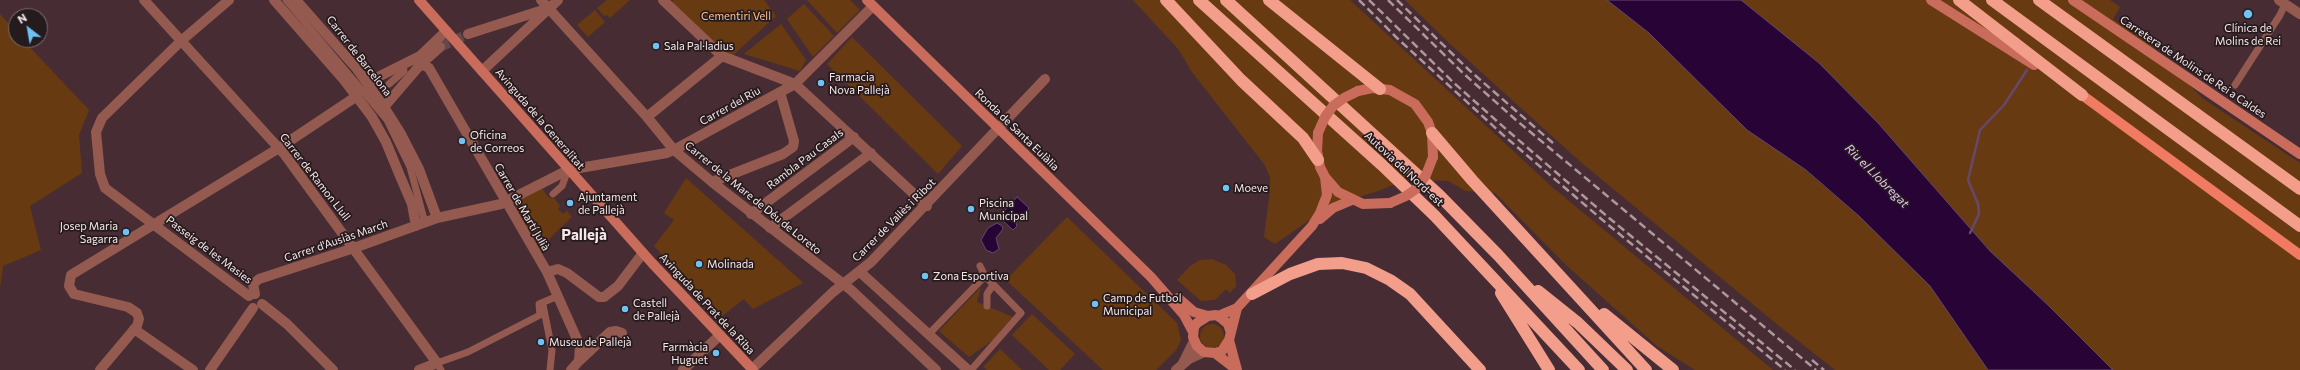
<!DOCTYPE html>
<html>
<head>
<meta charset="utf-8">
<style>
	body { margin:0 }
	#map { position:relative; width:2300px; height:370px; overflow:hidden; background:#472d33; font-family:Commissioner,sans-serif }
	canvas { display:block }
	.north { position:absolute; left:8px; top:8px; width:40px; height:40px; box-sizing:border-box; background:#251a1c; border:1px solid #796c6e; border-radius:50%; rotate:329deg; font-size:11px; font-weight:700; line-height:16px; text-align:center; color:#f8e7ea }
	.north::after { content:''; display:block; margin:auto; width:14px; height:18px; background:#6fc2f4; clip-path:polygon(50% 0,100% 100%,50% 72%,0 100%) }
</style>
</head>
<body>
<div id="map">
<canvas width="2300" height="370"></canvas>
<div class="north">N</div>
</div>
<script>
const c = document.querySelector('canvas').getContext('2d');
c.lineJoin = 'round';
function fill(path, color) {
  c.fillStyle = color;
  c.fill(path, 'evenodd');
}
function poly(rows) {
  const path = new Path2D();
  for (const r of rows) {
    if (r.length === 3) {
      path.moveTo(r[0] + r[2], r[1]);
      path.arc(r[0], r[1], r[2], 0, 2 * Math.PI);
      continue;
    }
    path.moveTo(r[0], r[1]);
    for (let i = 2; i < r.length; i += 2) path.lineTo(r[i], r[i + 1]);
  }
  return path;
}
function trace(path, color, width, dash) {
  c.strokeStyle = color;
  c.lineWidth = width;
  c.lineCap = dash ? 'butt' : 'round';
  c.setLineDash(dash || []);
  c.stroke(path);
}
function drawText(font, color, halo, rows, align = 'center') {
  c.font = font + ' Commissioner,sans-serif';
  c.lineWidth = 3.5;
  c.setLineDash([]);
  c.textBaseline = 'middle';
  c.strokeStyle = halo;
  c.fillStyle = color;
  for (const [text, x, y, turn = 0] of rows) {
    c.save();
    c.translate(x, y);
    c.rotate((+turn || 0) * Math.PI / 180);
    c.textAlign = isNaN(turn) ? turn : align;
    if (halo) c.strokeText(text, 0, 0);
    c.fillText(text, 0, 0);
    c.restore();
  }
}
const green = poly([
	[607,0,630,0,610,18,607,15,604,16,597,8],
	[674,0,764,0,776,16,729,59,668,5],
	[807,0,850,0,860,10,837,33],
	[1133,0,1350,0,1551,186,1773,370,1695,370,1657,346,1566,265,1495,193,1466,191,1448,181,1407,179,1378,191,1330,206,1275,244,1264,237,1270,191,1270,177,1264,164,1192,72,1179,50],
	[1405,0,1607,0,1649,33,1689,71,1859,216,1930,286,1988,370,1835,370,1778,325,1583,164,1449,43],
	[1741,0,2110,0,2120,7,2113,19,2150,44,2202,98,2300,163,2300,370,2113,370,2049,306,1990,251,1878,123,1819,63],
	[804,4,834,36,813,57,787,19],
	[595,10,605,22,588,37,577,25],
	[0,14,16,32,16,40,23,40,89,110,79,135,82,173,30,206,41,250,3,266,0,288],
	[781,24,806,60,800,71,744,54],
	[852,37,962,146,938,174,827,64],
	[686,178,798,278,803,283,753,309,744,299,721,317,654,246,674,220,664,213],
	[539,184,548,197,555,199,560,206,558,209,563,214,567,211,572,217,551,237,538,258,504,201],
	[1067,217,1177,323,1181,340,1177,349,1156,370,1103,370,1006,280],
	[1212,259,1226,265,1235,274,1236,286,1230,293,1226,289,1215,300,1201,301,1177,280,1190,266,1200,260],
	[981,287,977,302,1013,317,999,332,1001,334,969,357,939,331],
	[1032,314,1075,354,1060,370,1049,370,1012,335],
	[1212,336,12],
	[1000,349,1022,370,987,370,983,367]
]);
const water = poly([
	[1607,0,1741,0,1819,63,1878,123,1990,251,2049,306,2113,370,1988,370,1930,286,1859,216,1806,170,1747,130,1649,33,1607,0],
	[1017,197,1029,208,1016,223,1017,226,1013,230,999,217,1017,197],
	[997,223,1002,226,1003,229,996,238,999,249,993,253,986,250,981,240,988,228,997,223]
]);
const stream = poly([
	[1970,233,1979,214,1978,204,1968,180,1980,130,2004,105,2027,70]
]);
const minorTunnel = poly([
	[440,47,468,34]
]);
const pedestrian = poly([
	[286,0,387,120,410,167,425,223],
	[389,84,404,71,403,64],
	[2235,85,2280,15,2285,4],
	[553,194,562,186,568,170],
	[980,266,985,276],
	[543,305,552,350,550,370],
	[987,306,987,294,993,285],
	[928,335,985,276,1021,313,971,370],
	[441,370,437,363,468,352,540,315,539,304,558,296]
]);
const minor = poly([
	[144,0,285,155,437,363,419,370],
	[229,0,181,41,102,118,96,132,100,174,105,188,249,296],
	[274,0,344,80,372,117,386,142,400,176,412,204,416,226],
	[296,0,357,69,384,107,401,134,419,169,437,218],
	[541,0,647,117,674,150,712,182,851,290,936,370],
	[663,0,722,56,795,84,927,206],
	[468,34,546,9],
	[421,64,429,68,547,272,580,346,579,361,571,370],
	[482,71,558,0],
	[368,82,420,56,446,31],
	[384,107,421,64,440,47],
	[647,117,722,56],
	[712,182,783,154,793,147,794,141,780,92],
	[751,214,854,137],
	[770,228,871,153],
	[547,272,558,269,567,273,599,297,604,297,618,286,643,253],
	[860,272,968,370],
	[255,294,253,284,259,279,354,248,437,218,501,204,568,170,667,153,674,150,795,84,873,6],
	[262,304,287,324,333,370],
	[134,329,193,370],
	[579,361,610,332,616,331,622,333],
	[1183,363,1194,341],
	[752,369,833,292,871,262,1045,79],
	[100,370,137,326,139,319,137,313,128,307,74,294,69,286,71,275,279,148,357,96],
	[210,370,253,308],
	[683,370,720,335],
	[1176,370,1189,359,1204,352]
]);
const tertiary = poly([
	[2279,0,2300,14]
]);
const secondary = poly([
	[419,0,652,263,753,370],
	[867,0,1151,277,1184,315,1193,332],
	[1931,0,2034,65],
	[2073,0,2300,154],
	[1358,91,1372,88,1390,90,1415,104,1428,122,1432,133,1433,157],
	[1318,133,1317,151,1320,167,1325,177,1338,192,1363,204,1390,203],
	[1320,219,1333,208,1352,200],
	[1178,298,1194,312,1208,316],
	[1218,316,1237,308,1312,226,1320,213,1327,195,1325,177],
	[1230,330,1228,324,1221,318,1216,315,1208,316,1197,323,1194,327,1193,337,1197,346,1204,352,1215,353,1222,351,1229,340,1237,308],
	[1229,340,1237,370],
	[1215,353,1237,370]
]);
const primary = poly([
	[2082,95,2300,255]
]);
const motorway = poly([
	[1166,0,1241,80,1303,138,1318,160],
	[1199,0,1382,165,1435,216,1579,370],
	[1226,0,1439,195,1498,255,1603,370],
	[1269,0,1380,89],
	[1959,0,2082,95],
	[1992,0,2300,226],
	[2039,0,2300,189],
	[1432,133,1472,180,1646,370],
	[1538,291,1578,323,1627,370],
	[1501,293,1549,370],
	[1252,294,1290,274,1318,264,1342,263,1366,268,1390,280,1410,294,1480,370],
	[1604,314,1673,370]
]);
const rail = poly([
	[1359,0,1397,38,1502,134,1606,223,1785,370],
	[1369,0,1454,83,1507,130,1609,218,1795,370],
	[1388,0,1464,74,1516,120,1816,370],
	[1397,0,1469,70,1553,143],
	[1812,360,1824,370]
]);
const secondaryBridge = poly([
	[1318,133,1325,117,1333,106,1344,98,1358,91],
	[1390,203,1406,196,1416,189,1426,175,1433,157]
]);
const markers = [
	[2248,14,5,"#6fc2f4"],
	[656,46,4,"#6fc2f4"],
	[821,83,4,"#6fc2f4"],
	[462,141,4,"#6fc2f4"],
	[1226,188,4,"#6fc2f4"],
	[570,203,4,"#6fc2f4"],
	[971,209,4,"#6fc2f4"],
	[126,232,4,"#6fc2f4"],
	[699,264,4,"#6fc2f4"],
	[925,276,4,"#6fc2f4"],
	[1095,304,4,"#6fc2f4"],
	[625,309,4,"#6fc2f4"],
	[541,342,4,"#6fc2f4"],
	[716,353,4,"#6fc2f4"]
];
const parkNames = [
	["Cementiri Vell",736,16]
];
const poiNames = [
	["Clínica de",2248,28,"center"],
	["Molins de Rei",2248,41,"center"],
	["Sala Pal·ladius",664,46],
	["Farmacia",829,77],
	["Nova Pallejà",829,90],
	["Oficina",470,135],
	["de Correos",470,148],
	["Moeve",1234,188],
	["Ajuntament",578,197],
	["de Pallejà",578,210],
	["Piscina",979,203],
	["Municipal",979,216],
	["Josep Maria",118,226,"right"],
	["Sagarra",118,239,"right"],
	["Molinada",707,264],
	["Zona Esportiva",933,276],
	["Camp de Futbol",1103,298],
	["Municipal",1103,311],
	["Castell",633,303],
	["de Pallejà",633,316],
	["Museu de Pallejà",549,342],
	["Farmàcia",708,347,"right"],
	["Huguet",708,360,"right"]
];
const streetNames = [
	["Carrer de Barcelona",359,56,52],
	["Carretera de Molins de Rei a Caldes",2193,67,34],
	["Carrer del Riu",730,106,-29],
	["Avinguda de la Generalitat",540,119,49],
	["Ronda de Santa Eulàlia",1017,130,44],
	["Rambla Pau Casals",805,159,-37],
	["Autovia del Nord-est",1404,169,43],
	["Carrer de Ramon Llull",315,177,52],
	["Carrer de la Mare de Déu de Loreto",753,198,39],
	["Carrer de Martí Julià",522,207,60],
	["Carrer de Vallès i Ribot",894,220,-45],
	["Carrer d'Ausiàs March",336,241,-19],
	["Passeig de les Masies",209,250,37],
	["Avinguda de Prat de la Riba",707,304,47]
];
const waterNames = [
	["Riu el Llobregat",1877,176,45]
];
const districtNames = [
	["Pallejà",584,235]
];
fill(green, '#683a11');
fill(water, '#280436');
trace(water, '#66486c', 1);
trace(stream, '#66486c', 2.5);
trace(minorTunnel, '#62494e', 10, [10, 5]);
trace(pedestrian, '#955a4f', 7);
trace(minor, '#955a4f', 10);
trace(tertiary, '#955a4f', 10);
trace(secondary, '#c96c5b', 10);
trace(primary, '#f17a63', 10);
trace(motorway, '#f39d8b', 12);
trace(rail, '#ad989d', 2.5, [8, 4]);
trace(secondaryBridge, '#c96c5b', 10);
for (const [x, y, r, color] of markers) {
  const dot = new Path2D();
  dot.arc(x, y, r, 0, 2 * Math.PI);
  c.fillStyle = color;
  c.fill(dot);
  trace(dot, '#251a1c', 1.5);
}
drawText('11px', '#ffc498', '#251a1c', parkNames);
drawText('11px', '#f8e7ea', '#251a1c', poiNames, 'left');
drawText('11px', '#f8e7ea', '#251a1c', streetNames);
drawText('italic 12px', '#e7c1fb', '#251a1c', waterNames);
drawText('bold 15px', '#f8e7ea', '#251a1c', districtNames);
</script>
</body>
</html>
